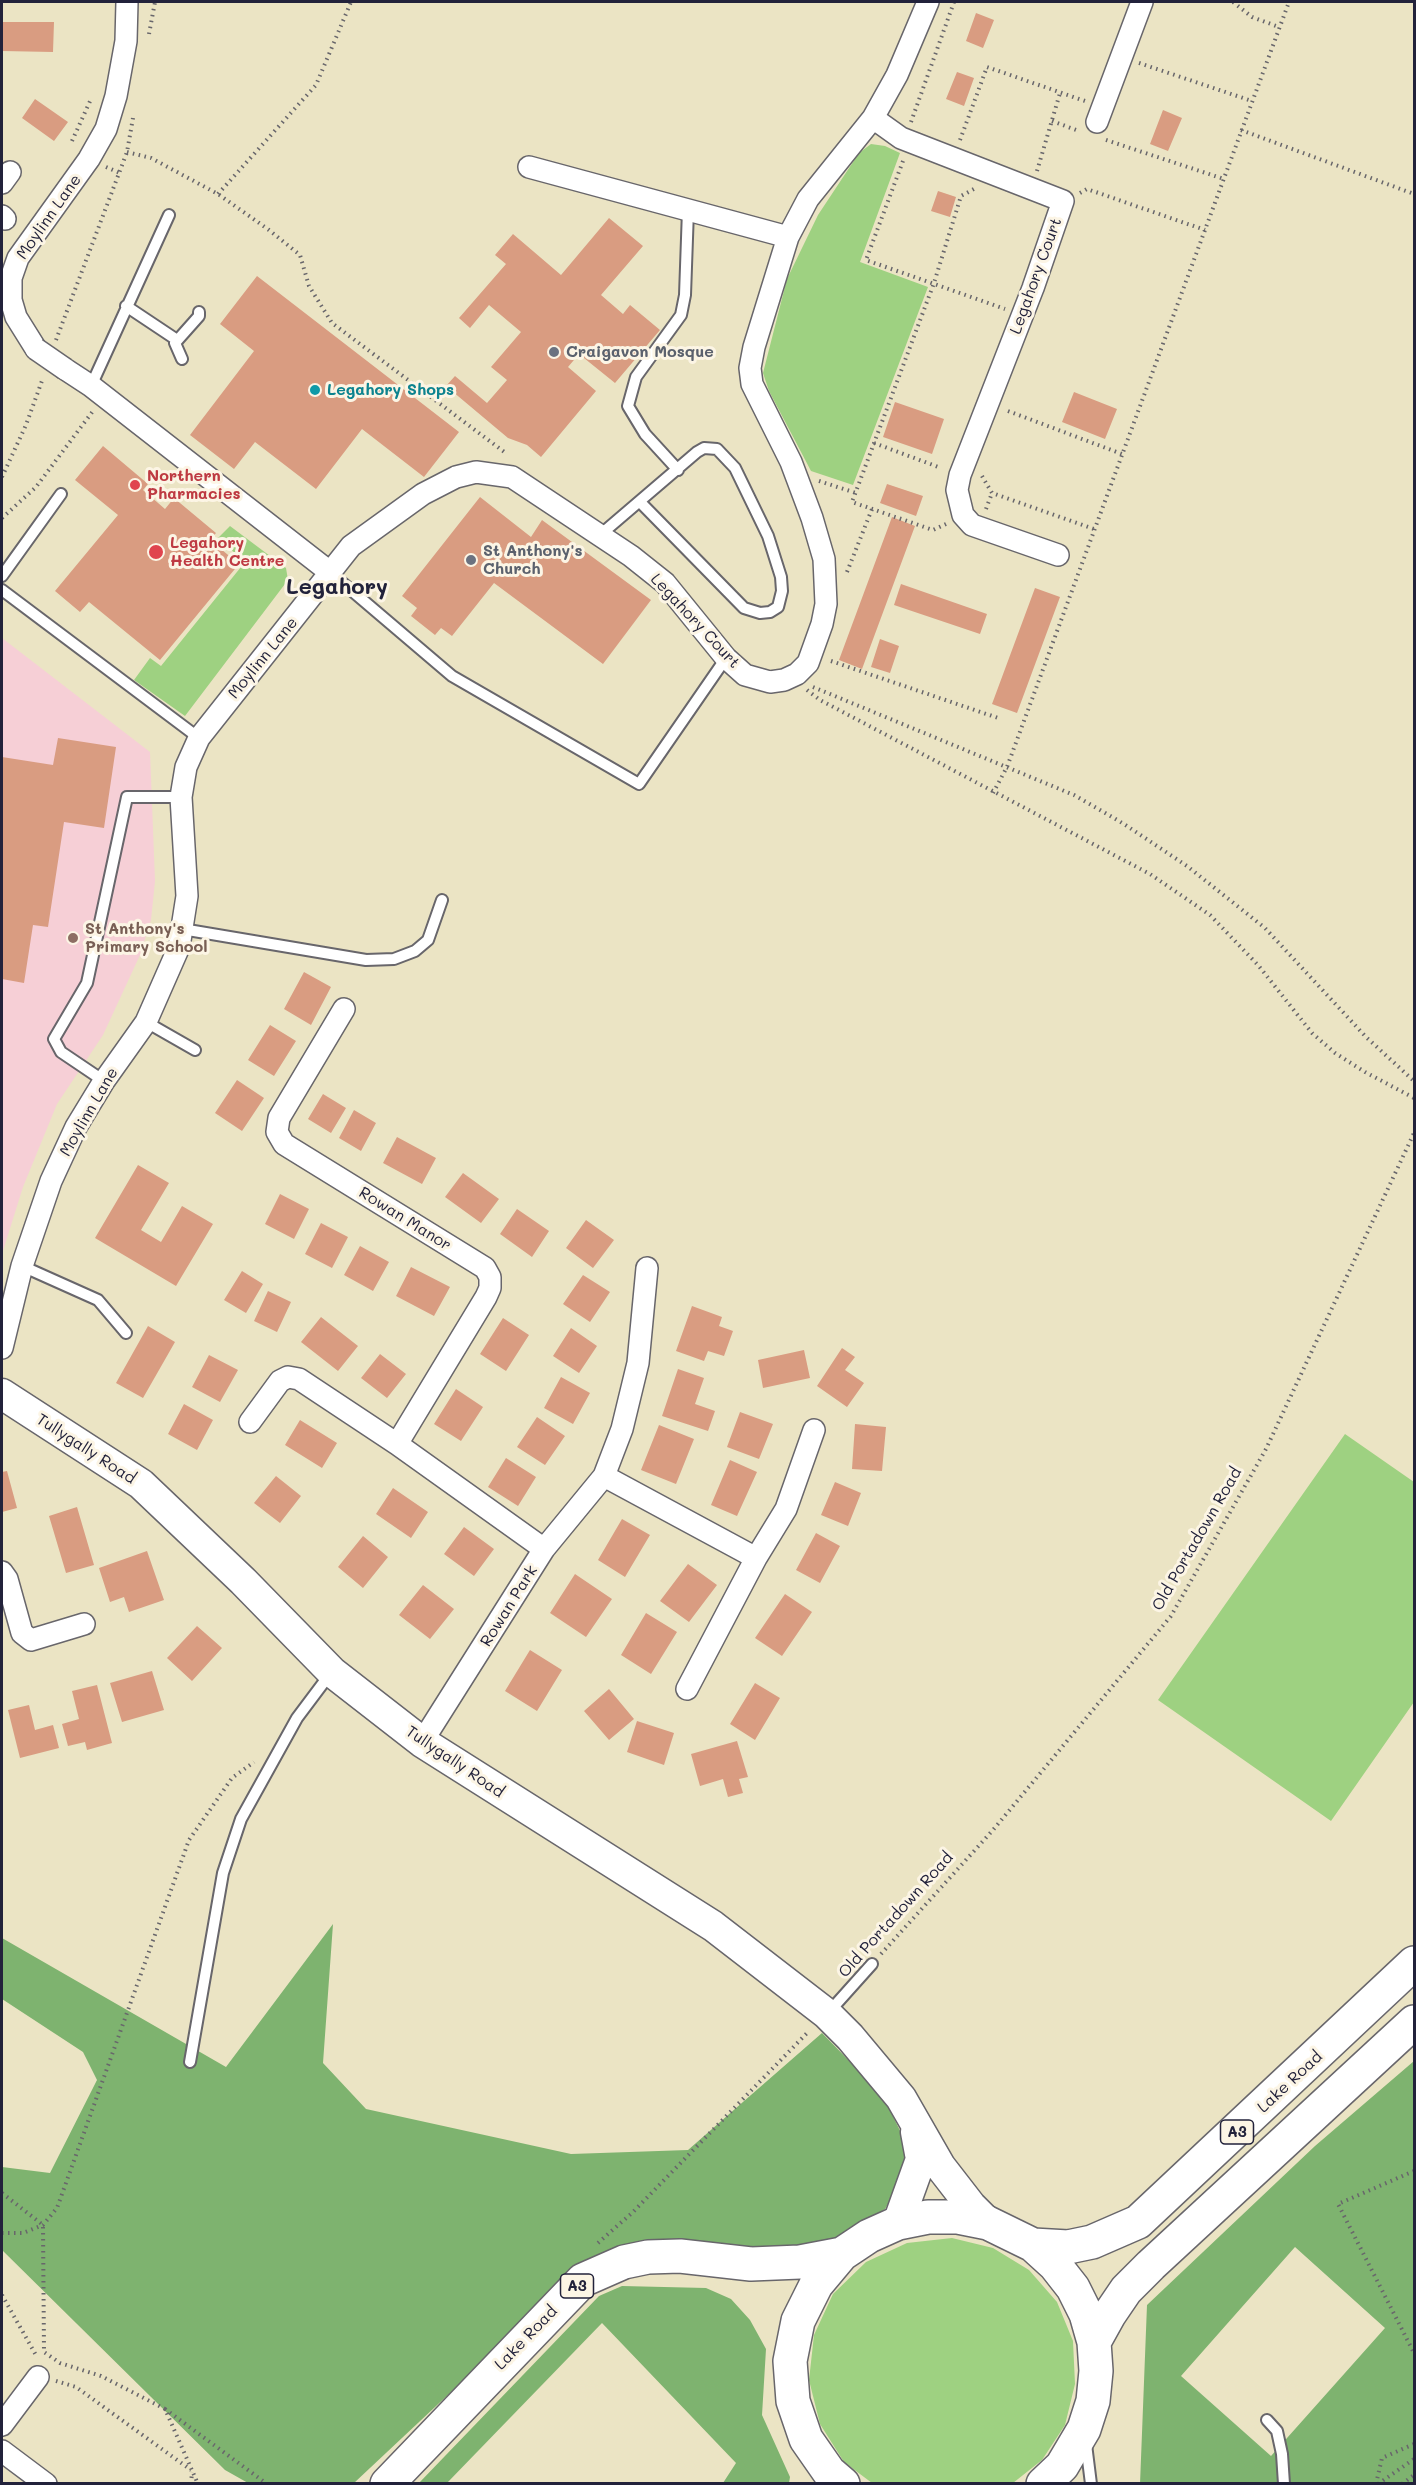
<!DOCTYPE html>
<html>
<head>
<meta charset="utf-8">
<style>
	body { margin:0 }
	#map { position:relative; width:1416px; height:2485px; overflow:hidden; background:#ebe4c4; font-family:Mali,sans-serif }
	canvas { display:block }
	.frame { position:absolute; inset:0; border:3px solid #22223b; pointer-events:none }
</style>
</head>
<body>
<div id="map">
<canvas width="1416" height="2485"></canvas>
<div class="frame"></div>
</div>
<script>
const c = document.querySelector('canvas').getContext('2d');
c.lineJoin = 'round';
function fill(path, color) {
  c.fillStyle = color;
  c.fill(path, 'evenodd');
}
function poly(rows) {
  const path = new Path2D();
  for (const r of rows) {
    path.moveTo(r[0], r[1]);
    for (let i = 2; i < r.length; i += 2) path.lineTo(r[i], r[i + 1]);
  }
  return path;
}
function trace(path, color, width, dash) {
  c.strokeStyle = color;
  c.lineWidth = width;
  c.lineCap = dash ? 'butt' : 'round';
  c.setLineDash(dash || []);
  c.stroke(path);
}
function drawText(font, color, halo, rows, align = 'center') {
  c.font = font + ' Mali,sans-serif';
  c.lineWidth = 6;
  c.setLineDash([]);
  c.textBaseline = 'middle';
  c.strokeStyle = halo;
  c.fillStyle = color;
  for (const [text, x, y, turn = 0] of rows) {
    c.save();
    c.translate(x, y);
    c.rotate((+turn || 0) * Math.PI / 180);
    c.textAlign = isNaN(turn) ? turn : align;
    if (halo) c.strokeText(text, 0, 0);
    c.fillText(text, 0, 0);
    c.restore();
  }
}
const built = poly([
	[2,638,150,752,155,881,151,920,140,955,103,1035,57,1104,23,1187,2,1254]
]);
const green = poly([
	[871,144,885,146,900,153,860,262,928,287,853,485,811,471,769,391,763,373,787,279,818,215,859,153],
	[230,526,286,568,288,580,185,716,134,680,150,658,161,666,245,562,218,538],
	[1345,1434,1414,1482,1414,1702,1331,1821,1158,1700],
	[952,2238,993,2248,1029,2270,1057,2302,1073,2341,1075,2384,1065,2425,1042,2460,1013,2483,872,2483,844,2462,820,2424,809,2380,814,2335,833,2294,866,2262,907,2243]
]);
const forest = poly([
	[333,1924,323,2063,366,2109,571,2154,688,2150,822,2033,861,2073,889,2108,904,2139,907,2162,900,2185,885,2209,828,2246,595,2257,354,2483,248,2483,225,2470,2,2250,2,2167,50,2173,97,2080,83,2052,2,1999,2,1938,226,2067],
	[1414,2061,1414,2483,1140,2484,1147,2305,1315,2146],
	[1295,2247,1385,2328,1271,2456,1181,2376],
	[622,2286,706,2288,731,2299,750,2320,766,2349,762,2415,790,2477,789,2483,723,2483,736,2463,602,2323,447,2483,419,2483,599,2296]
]);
const building = poly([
	[976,13,994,20,983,48,966,41],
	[2,22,54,22,53,52,2,51],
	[957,72,974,78,964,106,946,99],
	[35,99,68,122,54,141,22,118],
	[1163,110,1182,118,1168,151,1150,144],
	[938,191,956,197,950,217,931,211],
	[609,218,643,246,601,295,623,314,630,305,660,330,615,383,579,354,568,367,596,391,541,457,527,445,508,438,446,386,455,376,487,403,507,380,491,367,521,332,489,305,470,328,459,318,506,264,495,255,513,234,561,275],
	[257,276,459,432,424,477,362,429,316,489,255,442,234,469,190,435,254,351,220,324],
	[1074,392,1117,409,1105,439,1062,422],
	[895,402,944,419,932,454,883,437],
	[103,446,148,484,143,490,165,509,174,498,216,533,210,540,239,564,160,660,89,602,80,612,55,591,118,515,75,480],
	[887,484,923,496,916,516,880,503],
	[480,497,531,537,542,520,651,600,603,664,494,583,452,636,441,628,435,635,411,616,417,608,402,596],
	[892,517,915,526,862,669,839,660],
	[901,584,987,614,980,634,894,605],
	[1035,588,1060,597,1017,713,992,704],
	[880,639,899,646,890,673,871,667],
	[58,738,116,747,104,828,64,822,48,927,33,925,24,983,2,979,2,757,53,765],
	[304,972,331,987,311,1025,284,1009],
	[270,1025,296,1041,274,1076,248,1060],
	[237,1080,264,1098,242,1131,215,1113],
	[323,1094,346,1108,331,1133,308,1119],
	[354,1110,376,1123,361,1151,339,1138],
	[397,1137,436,1158,422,1184,383,1163],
	[138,1165,169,1183,141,1230,161,1242,182,1206,213,1224,176,1286,95,1238],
	[463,1173,499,1199,481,1223,445,1197],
	[280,1194,309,1209,294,1239,265,1224],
	[517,1209,549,1231,532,1257,500,1234],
	[586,1220,614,1240,593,1268,566,1248],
	[321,1223,348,1237,332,1268,305,1254],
	[360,1246,389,1262,373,1291,344,1275],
	[411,1267,450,1287,434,1316,396,1296],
	[242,1271,263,1284,246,1313,224,1300],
	[583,1275,610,1292,590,1322,563,1304],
	[268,1291,291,1302,277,1332,254,1321],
	[692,1306,722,1317,719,1326,733,1331,724,1356,708,1351,704,1361,676,1351],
	[321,1317,358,1346,338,1371,301,1342],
	[503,1318,529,1335,506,1371,480,1354],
	[148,1326,175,1342,143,1398,116,1383],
	[571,1328,597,1346,579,1373,553,1356],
	[842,1348,855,1357,845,1370,864,1383,847,1407,817,1386],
	[804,1350,810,1378,763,1388,758,1360],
	[380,1354,406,1374,387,1398,361,1378],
	[209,1355,238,1370,220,1402,192,1387],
	[678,1369,704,1378,695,1404,715,1411,708,1431,662,1416],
	[561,1377,590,1393,573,1424,544,1408],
	[456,1389,483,1407,461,1441,434,1424],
	[184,1404,213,1420,197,1450,168,1434],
	[740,1412,773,1424,759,1459,727,1447],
	[537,1417,565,1436,545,1465,517,1447],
	[300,1420,337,1443,322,1468,285,1445],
	[855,1424,886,1427,882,1471,852,1469],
	[659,1425,694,1439,676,1484,641,1470],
	[506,1458,536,1477,518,1506,488,1487],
	[730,1460,757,1472,737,1516,711,1505],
	[7,1471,17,1508,2,1512,2,1472],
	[276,1476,301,1496,280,1523,254,1503],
	[835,1482,861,1493,848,1526,821,1515],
	[393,1488,428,1512,411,1538,376,1514],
	[77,1507,94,1565,66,1573,49,1516],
	[622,1519,650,1535,625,1577,598,1560],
	[464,1527,494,1549,474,1576,444,1554],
	[816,1533,840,1546,820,1583,796,1570],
	[363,1536,388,1557,363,1588,338,1567],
	[147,1551,164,1600,129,1612,124,1597,110,1602,99,1568],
	[688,1564,717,1585,689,1622,660,1601],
	[575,1574,612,1599,586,1637,550,1613],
	[423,1585,454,1609,430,1639,399,1615],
	[785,1594,812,1612,782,1656,755,1638],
	[646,1613,677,1632,651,1674,621,1655],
	[197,1626,222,1648,192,1681,167,1658],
	[530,1650,562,1670,537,1711,505,1691],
	[152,1671,164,1710,122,1722,110,1683],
	[755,1683,780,1698,755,1740,730,1724],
	[97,1685,112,1743,87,1750,85,1742,68,1746,62,1724,79,1719,72,1691],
	[609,1689,634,1719,609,1740,584,1711],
	[29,1705,35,1730,53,1725,59,1748,20,1758,8,1710],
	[637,1721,674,1733,664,1765,627,1752],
	[737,1741,748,1777,739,1779,743,1793,728,1797,723,1779,700,1786,691,1754]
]);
const path = poly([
	[1233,2,1252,17,1279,27],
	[149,34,155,2],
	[1139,63,1252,101],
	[1052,121,1079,131],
	[911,122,954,2],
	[1241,130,1414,194],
	[960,140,987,67,1085,101],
	[1106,140,1224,179],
	[72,141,91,99],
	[127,152,151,158,218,194,269,230,300,255,309,286,332,323,507,454],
	[903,161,866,260,1005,309],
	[106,167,120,173],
	[1037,171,1060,93],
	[1080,193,1087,189,1205,230],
	[218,194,316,85,351,2],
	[56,340,127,152,133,118],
	[1008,411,1122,454],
	[874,443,941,468],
	[982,476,992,493,1094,529],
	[2,477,26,425,43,378],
	[819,481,856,493],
	[986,509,992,493],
	[2,518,36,487,93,411],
	[946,524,933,530,852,502,934,283,961,196,974,189],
	[847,572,872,509],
	[831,661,1001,719],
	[813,687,1074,795,1124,824,1187,866,1265,928,1366,1037,1414,1081],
	[807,690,820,700,1150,874,1210,915,1258,965,1312,1033,1335,1053,1365,1072,1414,1098],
	[993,793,1007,767,1289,2],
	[881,1954,993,1830,1171,1616,1266,1449,1414,1133],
	[1414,2171,1338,2204,1414,2353],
	[2,2193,43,2225,44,2352,60,2363,101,2376,165,2409,198,2484],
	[2,2233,23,2233,43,2225,57,2208,189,1840,232,1778,254,1762],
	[598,2243,633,2212,809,2031],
	[2,2295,37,2357],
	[56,2381,76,2387,191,2470],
	[165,2409,267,2484],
	[191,2484,192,2472],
	[1376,2484,1382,2458,1414,2444,1414,2441],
	[1378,2484,1414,2459],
	[1402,2484,1414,2475]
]);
const lane = poly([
	[126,306,177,340],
	[182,359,175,343,199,316,199,312],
	[91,386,169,215],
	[678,470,645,434,628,406,636,377,681,315,685,295,688,210],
	[600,535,697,452,704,448,717,449,735,468,768,536,781,577,782,591,778,607,770,612,760,613,744,608,640,502],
	[331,573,452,676,639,784,726,658],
	[2,576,61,494],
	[2,590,199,738],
	[182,929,366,960,394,959,415,951,428,940,442,900],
	[146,1022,195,1050],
	[104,1081,61,1052,54,1039,87,983,127,797,181,797],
	[22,1266,98,1300,126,1333],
	[829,2012,872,1964],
	[190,2062,223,1873,241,1819,297,1718,330,1674],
	[1267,2420,1277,2431,1282,2454,1284,2484],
	[1086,2444,1091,2484]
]);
const street = poly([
	[873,118,901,138,1063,201,1033,288,960,475,957,490,963,515,972,525,1058,555],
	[1097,122,1142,2],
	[529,167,788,237],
	[2,183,10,172],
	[2,216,5,219],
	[36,349,16,317,11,300,11,278,18,258,89,159,106,129,116,96,126,41,127,2],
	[65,369,91,386,331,573],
	[344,1009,279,1118,277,1132,284,1144,485,1268,490,1277,490,1288,486,1297,397,1444],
	[2,1348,22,1266,51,1181,76,1127,104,1081,146,1022,179,947,187,896,181,797,186,767,199,738,351,546,423,494,456,477,476,472,512,477,631,556,665,583,726,658,745,675,770,682,784,680,797,674,808,663,822,624,826,604,824,559,812,518,791,462,752,384,750,368,754,347,788,237,808,199,873,118,897,75,928,2],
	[250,1422,280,1381,288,1377,299,1379,397,1444,544,1549],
	[604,1476,756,1558,687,1689],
	[756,1558,786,1509,814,1430],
	[2,1572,7,1579,22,1633,31,1640,84,1624],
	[422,1742,544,1549,604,1476,622,1429,638,1363,647,1268],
	[2,2425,38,2377],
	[2,2451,46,2484]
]);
const secondary = poly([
	[2,1394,141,1484,243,1581,332,1672,422,1742,713,1926,827,2014,850,2037,901,2098,940,2166,971,2206,988,2223],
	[898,2223,921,2159,916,2132]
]);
const highway = poly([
	[1033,2245,1068,2247,1092,2242,1138,2222,1414,1963],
	[1094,2342,1109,2315,1126,2290,1151,2265,1414,2022],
	[387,2484,583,2280,624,2262,648,2257,680,2256,751,2264,800,2262,842,2254],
	[843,2484,829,2472,806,2439,793,2401,790,2361,798,2321,816,2285,842,2254,869,2236,898,2223,928,2217,958,2217,988,2223,1033,2245,1055,2265,1073,2288,1086,2314,1094,2342,1096,2371,1093,2401,1084,2429,1062,2466,1043,2484]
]);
const streetBridge = poly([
	[36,349,65,369]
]);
const markers = [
	[554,352,6,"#6b7280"],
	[315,390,6,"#0f9aa8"],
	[135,485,6,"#e0444e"],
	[156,552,8,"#e0444e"],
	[471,560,6,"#6b7280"],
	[73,938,6,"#8d6e63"]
];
const shields = [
	[1237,2132,33],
	[577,2286,33]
];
const shieldNames = [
	["A3",1237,2132],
	["A3",577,2286]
];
const streetNames = [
	["Moylinn Lane",49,217,-55],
	["Legahory Court",1036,276,-70],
	["Legahory Court",695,621,47],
	["Moylinn Lane",263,658,-51],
	["Moylinn Lane",89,1112,-60],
	["Rowan Manor",405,1219,32],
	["Tullygally Road",86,1449,33],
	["Old Portadown Road",1197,1539,-60],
	["Rowan Park",509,1606,-58],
	["Tullygally Road",455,1762,34],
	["Old Portadown Road",896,1915,-48],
	["Lake Road",1290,2082,-43],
	["Lake Road",526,2338,-46]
];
const worshipNames = [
	["Craigavon Mosque",566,352],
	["St Anthony's",483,551],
	["Church",483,569]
];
const cultureNames = [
	["Legahory Shops",327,390]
];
const healthNames = [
	["Northern",147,476],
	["Pharmacies",147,494],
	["Legahory",170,543],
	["Health Centre",170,561]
];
const educationNames = [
	["St Anthony's",85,929],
	["Primary School",85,947]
];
const districtNames = [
	["Legahory",337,587]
];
fill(built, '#f6cfd6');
fill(green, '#9ed181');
fill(forest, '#7eb36f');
fill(building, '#d99c81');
trace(lane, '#68666b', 14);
trace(street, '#68666b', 24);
trace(secondary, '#68666b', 33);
trace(highway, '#68666b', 36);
trace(path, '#68666b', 4, [1.5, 4.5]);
trace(lane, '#fff', 10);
trace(street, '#fff', 21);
trace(secondary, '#fff', 30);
trace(highway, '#fff', 33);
trace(streetBridge, '#68666b', 24, []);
trace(streetBridge, '#fff', 21);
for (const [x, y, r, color] of markers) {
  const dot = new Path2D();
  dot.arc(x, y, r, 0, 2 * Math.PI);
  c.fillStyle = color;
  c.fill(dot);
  trace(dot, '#fcf5e5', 2);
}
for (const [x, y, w] of shields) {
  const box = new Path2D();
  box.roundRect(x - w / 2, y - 12, w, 24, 4.5);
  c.fillStyle = '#fcf5e5';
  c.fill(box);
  trace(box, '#22223b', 1.5);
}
drawText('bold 15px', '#22223b', null, shieldNames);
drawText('16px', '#22223b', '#fcf5e5', streetNames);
drawText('bold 16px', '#5b616d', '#fcf5e5', worshipNames, 'left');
drawText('bold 16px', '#0d838f', '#fcf5e5', cultureNames, 'left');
drawText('bold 16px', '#be3a42', '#fcf5e5', healthNames, 'left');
drawText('bold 16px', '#785e54', '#fcf5e5', educationNames, 'left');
drawText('bold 22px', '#22223b', '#fcf5e5', districtNames);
</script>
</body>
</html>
